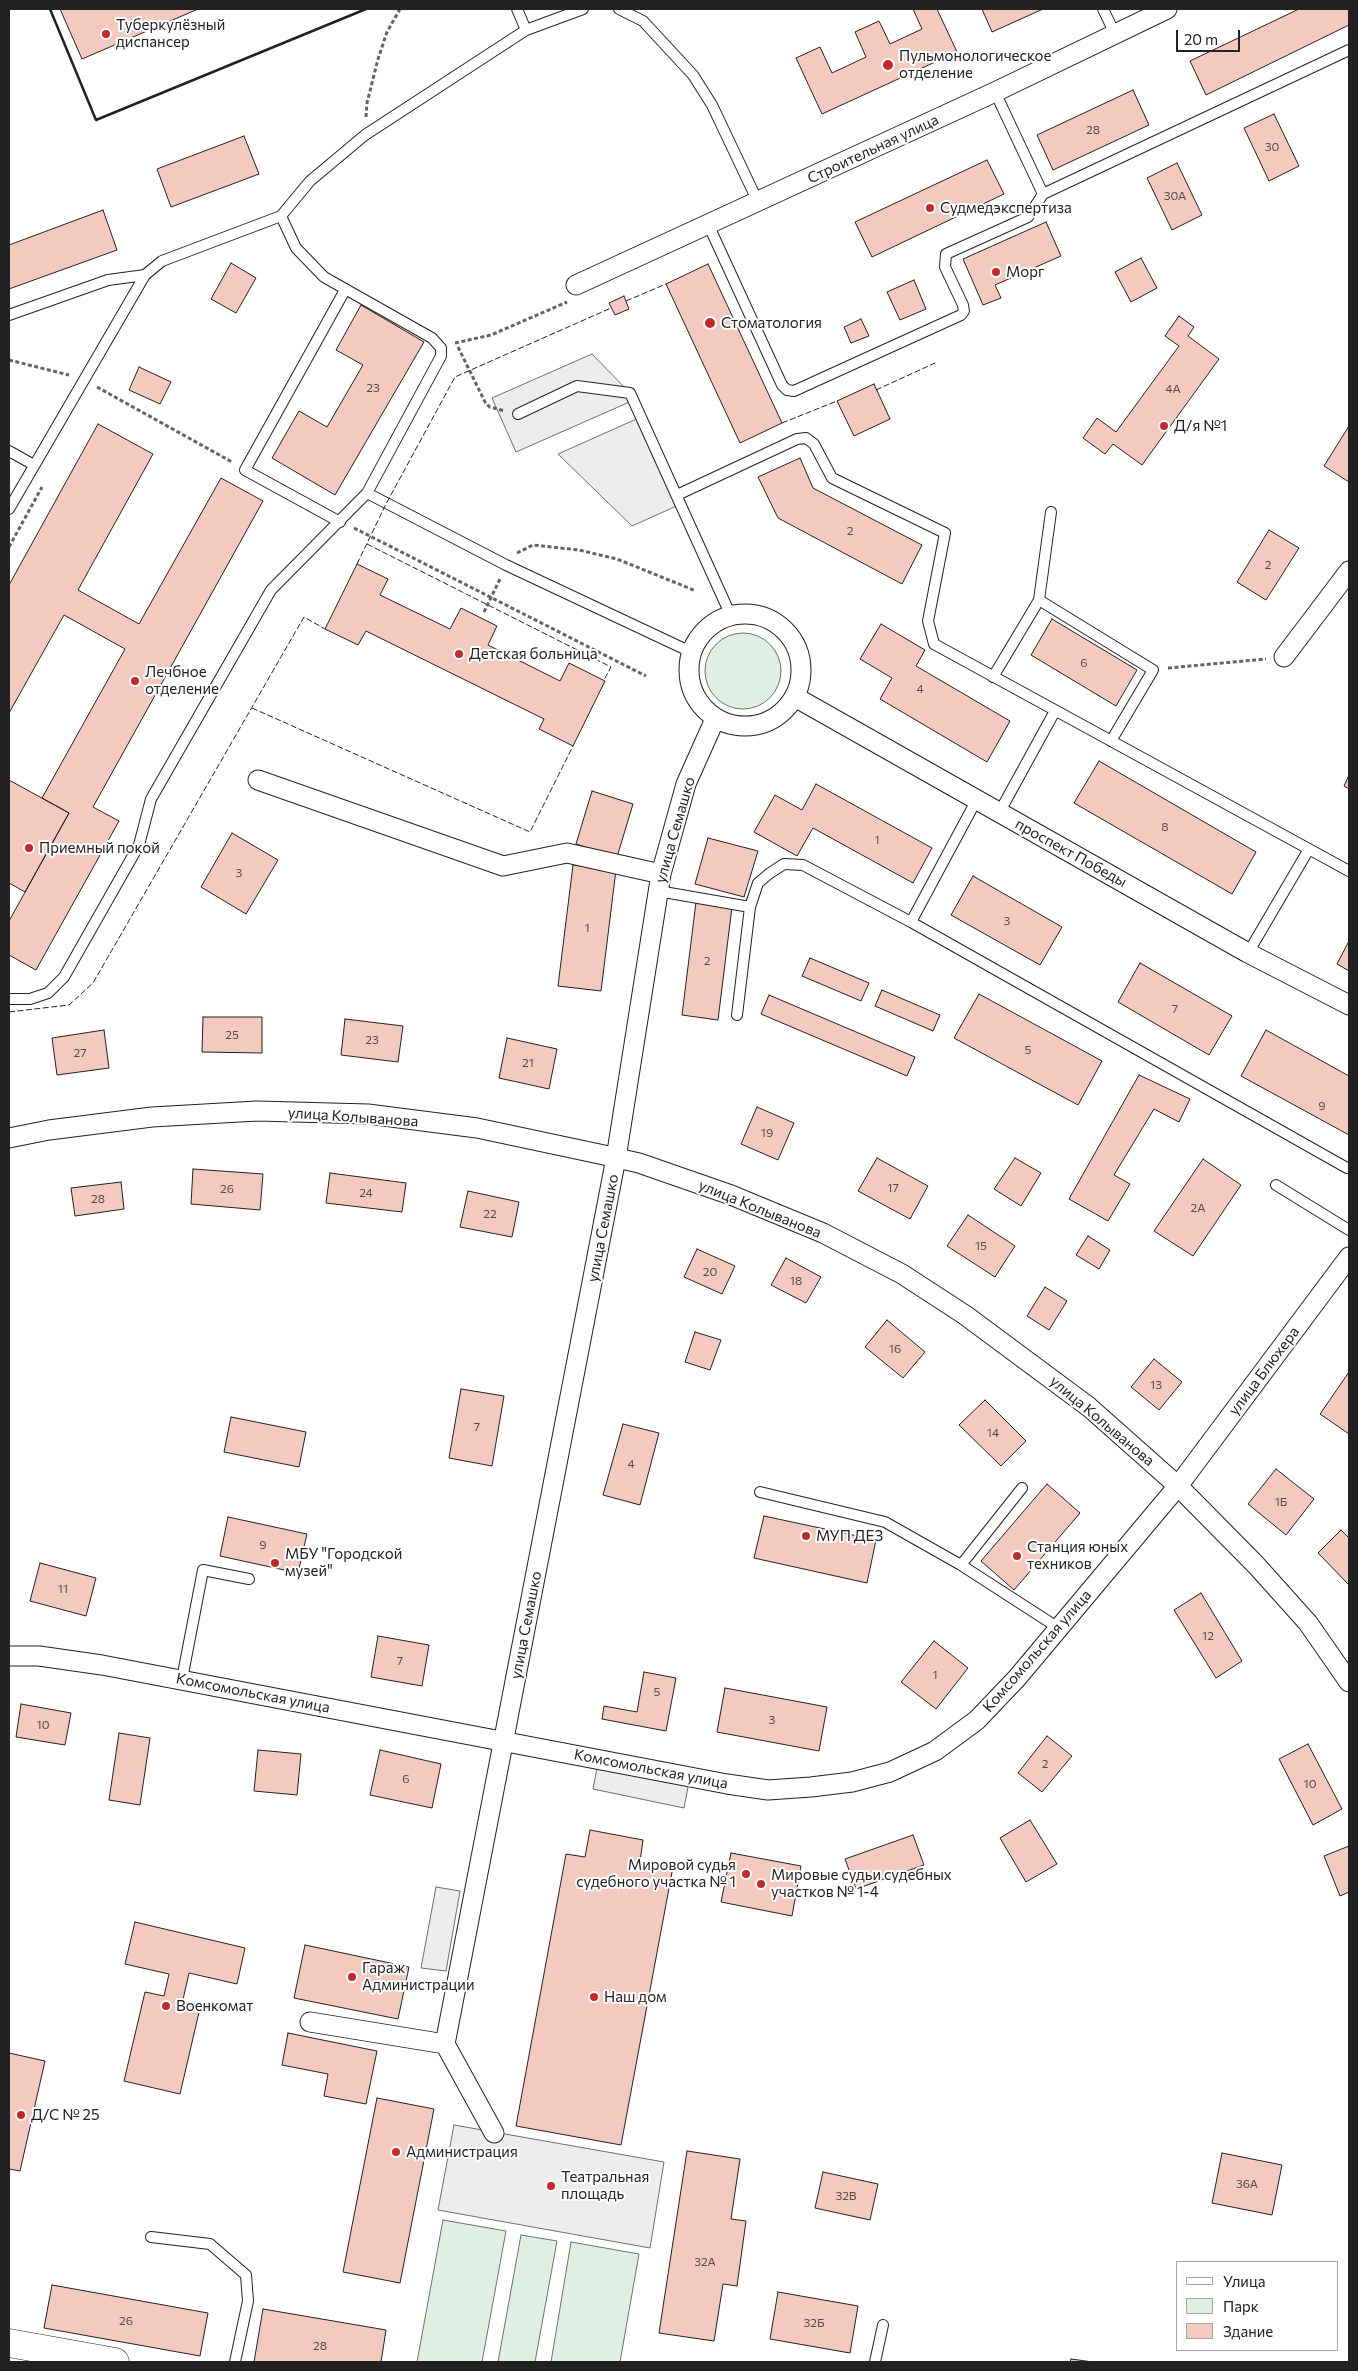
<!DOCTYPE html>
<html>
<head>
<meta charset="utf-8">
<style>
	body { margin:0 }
	#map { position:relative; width:1358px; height:2371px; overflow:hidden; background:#fff; font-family:Commissioner,sans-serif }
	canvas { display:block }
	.frame { position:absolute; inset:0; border:10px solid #222; pointer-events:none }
	.legend { position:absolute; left:1176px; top:2261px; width:162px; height:90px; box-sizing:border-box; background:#fff; border:1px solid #a7a7a7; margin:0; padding:6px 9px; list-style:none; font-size:15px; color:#222 }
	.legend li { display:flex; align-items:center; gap:10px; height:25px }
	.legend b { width:25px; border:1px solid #a7a7a7 }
	.scale { position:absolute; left:1176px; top:30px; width:64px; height:22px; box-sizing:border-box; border:2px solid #222; border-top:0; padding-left:6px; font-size:15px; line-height:18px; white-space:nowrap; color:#222; -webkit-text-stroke:4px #fff; paint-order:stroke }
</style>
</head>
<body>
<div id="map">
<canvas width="1358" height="2371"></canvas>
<div class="frame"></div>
<ul class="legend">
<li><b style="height:6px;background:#fff"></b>Улица</li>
<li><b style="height:14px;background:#e0efe3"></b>Парк</li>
<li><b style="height:14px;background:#f3c9c0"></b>Здание</li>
</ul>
<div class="scale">20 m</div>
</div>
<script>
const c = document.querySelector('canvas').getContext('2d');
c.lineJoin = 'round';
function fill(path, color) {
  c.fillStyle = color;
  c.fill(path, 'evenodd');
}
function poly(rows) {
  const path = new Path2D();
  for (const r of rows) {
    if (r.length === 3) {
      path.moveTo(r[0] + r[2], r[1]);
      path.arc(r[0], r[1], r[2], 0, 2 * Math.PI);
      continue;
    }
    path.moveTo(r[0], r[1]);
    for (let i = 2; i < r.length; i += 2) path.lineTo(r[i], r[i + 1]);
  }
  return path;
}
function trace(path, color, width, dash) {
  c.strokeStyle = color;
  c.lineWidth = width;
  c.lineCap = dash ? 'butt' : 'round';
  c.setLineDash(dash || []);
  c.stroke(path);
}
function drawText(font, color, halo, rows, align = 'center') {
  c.font = font + ' Commissioner,sans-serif';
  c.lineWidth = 4;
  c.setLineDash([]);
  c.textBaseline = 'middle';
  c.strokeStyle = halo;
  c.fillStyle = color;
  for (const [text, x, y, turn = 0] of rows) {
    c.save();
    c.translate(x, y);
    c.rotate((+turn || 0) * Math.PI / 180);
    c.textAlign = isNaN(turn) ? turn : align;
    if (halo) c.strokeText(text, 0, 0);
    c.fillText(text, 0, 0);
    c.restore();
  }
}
const green = poly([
	[743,671,38],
	[443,2220,506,2231,482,2362,417,2362,443,2220],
	[521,2235,557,2241,535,2362,498,2362,521,2235],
	[571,2242,639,2254,620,2362,551,2362,571,2242]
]);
const parking = poly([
	[592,354,630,393,634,400,516,452,492,398,592,354],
	[641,417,681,504,632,526,558,454,641,417],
	[598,1763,689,1782,684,1808,593,1789,598,1763],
	[436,1887,460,1891,446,1971,421,1968,436,1887],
	[454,2125,664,2162,650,2248,438,2210,454,2125]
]);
const building = poly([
	[60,9,198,9,82,59,60,9],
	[913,9,937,9,957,52,822,114,796,58,820,47,832,73,866,57,855,32,879,21,890,44,922,29,913,9],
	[982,9,1043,9,992,32,982,9],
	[1299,9,1349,9,1349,25,1206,95,1190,61,1299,9],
	[1133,90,1149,125,1053,170,1037,135,1133,90],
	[1274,114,1299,166,1269,181,1244,128,1274,114],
	[244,136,259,174,171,207,157,169,244,136],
	[987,160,1004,194,872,257,855,222,987,160],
	[1177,163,1202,215,1172,230,1147,178,1177,163],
	[103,210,117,250,9,289,9,245,103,210],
	[1046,222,1061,256,995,285,1001,298,983,305,963,259,1046,222],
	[1141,258,1157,288,1131,302,1115,272,1141,258],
	[231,263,256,278,236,313,211,299,231,263],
	[708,264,782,423,740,443,666,284,708,264],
	[914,280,926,309,900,320,887,292,914,280],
	[624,296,629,309,615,315,609,303,624,296],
	[361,305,424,342,335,495,272,458,299,411,327,427,363,365,336,350,361,305],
	[1179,316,1194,327,1188,336,1219,359,1142,465,1113,444,1105,454,1083,438,1097,418,1116,432,1179,346,1165,336,1179,316],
	[861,319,869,336,851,343,844,327,861,319],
	[139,367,171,382,160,404,129,390,139,367],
	[874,384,890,419,854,436,837,401,874,384],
	[98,424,153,454,78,590,139,624,221,478,263,501,93,807,119,821,36,970,9,955,9,921,69,813,42,798,125,649,64,615,9,713,9,585,98,424],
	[1349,426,1349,482,1324,466,1349,426],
	[800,458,813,488,922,545,902,584,778,518,758,477,800,458],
	[1269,530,1299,548,1266,600,1237,582,1269,530],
	[357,564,388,579,380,595,450,629,461,608,497,626,488,645,560,681,569,663,605,681,573,746,539,729,544,719,366,631,358,645,325,629,357,564],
	[1052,619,1137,670,1116,706,1031,655,1052,619],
	[881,624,925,650,916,666,1010,721,987,762,880,699,892,678,860,659,881,624],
	[1099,761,1256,852,1232,894,1074,803,1099,761],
	[1349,775,1349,789,1344,786,1349,775],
	[9,780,69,813,25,892,9,883,9,780],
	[816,784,932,848,913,883,813,828,797,856,754,832,775,795,802,810,816,784],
	[592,791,633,804,617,857,576,844,592,791],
	[232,833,278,860,246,914,201,887,232,833],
	[708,838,758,851,744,897,695,884,708,838],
	[573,865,616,870,601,991,558,986,573,865],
	[973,876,1062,927,1040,965,951,915,973,876],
	[696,902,732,907,718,1020,682,1015,696,902],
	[1349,941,1349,971,1337,964,1349,941],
	[810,958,869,983,861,1001,802,976,810,958],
	[1140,963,1232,1016,1209,1055,1118,1002,1140,963],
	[882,990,940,1015,933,1031,875,1006,882,990],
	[979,994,1102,1061,1078,1105,954,1038,979,994],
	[769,995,915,1057,907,1076,761,1014,769,995],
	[203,1017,262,1017,262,1053,202,1052,203,1017],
	[345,1019,403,1026,398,1062,341,1055,345,1019],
	[104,1030,109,1068,57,1075,52,1038,104,1030],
	[1266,1030,1349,1076,1349,1135,1241,1076,1266,1030],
	[507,1038,557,1049,549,1089,499,1078,507,1038],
	[1139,1075,1190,1099,1179,1122,1154,1109,1114,1175,1130,1184,1108,1221,1069,1199,1139,1075],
	[757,1107,794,1123,778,1160,741,1144,757,1107],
	[877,1158,928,1186,910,1219,858,1191,877,1158],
	[1015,1158,1041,1173,1021,1206,994,1189,1015,1158],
	[1203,1159,1241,1185,1193,1256,1154,1231,1203,1159],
	[193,1169,263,1174,260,1210,191,1204,193,1169],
	[330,1173,406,1183,402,1212,326,1203,330,1173],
	[121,1182,124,1209,75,1216,71,1188,121,1182],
	[468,1191,519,1202,512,1237,460,1227,468,1191],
	[968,1215,1015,1246,995,1277,947,1246,968,1215],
	[1088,1236,1110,1250,1099,1269,1076,1255,1088,1236],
	[697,1249,735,1266,722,1294,684,1277,697,1249],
	[786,1258,821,1277,806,1303,771,1285,786,1258],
	[1045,1287,1067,1301,1049,1330,1027,1316,1045,1287],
	[887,1320,925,1352,903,1378,865,1347,887,1320],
	[695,1332,721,1340,710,1370,685,1362,695,1332],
	[1154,1359,1182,1382,1159,1410,1131,1387,1154,1359],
	[1349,1372,1349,1434,1320,1414,1349,1372],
	[461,1389,504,1396,492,1466,449,1458,461,1389],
	[985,1400,1026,1441,1001,1466,959,1425,985,1400],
	[231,1417,306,1432,299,1467,224,1452,231,1417],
	[623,1424,659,1433,640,1505,603,1495,623,1424],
	[1276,1469,1314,1499,1286,1535,1248,1504,1276,1469],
	[1047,1484,1080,1513,1014,1590,981,1561,1047,1484],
	[764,1516,876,1540,867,1583,754,1558,764,1516],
	[228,1517,307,1534,298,1573,220,1556,228,1517],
	[1341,1530,1349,1538,1349,1585,1318,1553,1341,1530],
	[40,1563,96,1578,86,1616,30,1601,40,1563],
	[1201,1593,1242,1661,1216,1678,1174,1610,1201,1593],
	[378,1636,429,1645,422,1686,371,1677,378,1636],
	[934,1641,968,1668,936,1709,901,1682,934,1641],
	[644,1672,676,1678,666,1731,602,1719,604,1706,637,1712,644,1672],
	[725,1688,827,1707,819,1751,717,1732,725,1688],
	[21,1704,71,1713,65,1745,16,1737,21,1704],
	[119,1733,150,1738,140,1805,109,1800,119,1733],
	[1047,1736,1072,1756,1042,1792,1018,1773,1047,1736],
	[1308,1744,1342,1809,1313,1825,1279,1759,1308,1744],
	[258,1750,301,1754,297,1795,254,1791,258,1750],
	[380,1750,441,1764,432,1808,370,1795,380,1750],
	[1030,1820,1057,1864,1026,1882,1000,1838,1030,1820],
	[590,1830,643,1840,640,1861,673,1867,621,2145,516,2126,566,1854,585,1857,590,1830],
	[913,1835,924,1865,856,1889,845,1859,913,1835],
	[1349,1846,1349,1892,1340,1896,1324,1856,1349,1846],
	[731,1853,801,1866,792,1916,721,1902,731,1853],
	[135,1922,245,1948,237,1984,189,1973,182,2004,200,2008,180,2094,124,2081,145,1992,164,1996,169,1974,125,1964,135,1922],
	[305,1945,409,1967,398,2019,294,1998,305,1945],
	[288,2033,377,2051,366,2104,324,2096,328,2074,282,2065,288,2033],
	[9,2053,45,2061,20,2171,9,2169,9,2053],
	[377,2098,434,2109,400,2283,343,2272,377,2098],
	[687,2151,740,2159,731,2219,746,2221,737,2286,723,2284,714,2341,659,2333,687,2151],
	[1222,2153,1282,2165,1272,2215,1212,2203,1222,2153],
	[823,2172,878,2184,870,2220,815,2208,823,2172],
	[52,2285,208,2313,200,2356,44,2328,52,2285],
	[778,2292,858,2306,850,2353,770,2339,778,2292],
	[263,2309,386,2330,381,2362,254,2362,263,2309],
	[1071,2359,1093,2362,1070,2362,1071,2359]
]);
const path = poly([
	[366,117,367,103,378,59,387,32,400,9],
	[455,343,491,335,567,302],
	[458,347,486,404,490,407,505,411],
	[9,360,69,375],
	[97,387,232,462],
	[354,528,646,676],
	[9,547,42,487],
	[517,553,533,545,579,550,617,559,696,591],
	[484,612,500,579],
	[1168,668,1266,659]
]);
const lane = poly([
	[517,9,526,30],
	[619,9,643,21,693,75,712,105,758,202],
	[1103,9,1115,34],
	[1043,194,1349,50],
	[708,224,782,385,787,390,794,391,961,315,964,311,963,305,945,267,946,254,1028,217,1043,194,995,92],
	[9,315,108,280,145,275],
	[518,414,577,386,630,393,731,616],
	[9,451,34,465],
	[367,493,441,356,441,348,432,338,324,277,296,248,281,216,310,181,365,135,526,30,583,9],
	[677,495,797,439,806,438,814,444,832,478,945,533,928,621,934,644,1349,871],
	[9,509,145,275,162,261,281,216],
	[340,522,245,470,345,290],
	[1039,600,1051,512],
	[993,677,1039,600,1153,670,1111,741],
	[999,813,1055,711],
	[658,891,750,907,758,883,770,873,784,864,803,865,911,922,1347,1168],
	[911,922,976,801],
	[1248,953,1309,849],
	[9,999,30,999,48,993,64,977,139,845,151,799,271,590,367,493,506,565,691,652],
	[737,1015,750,907],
	[1276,1185,1349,1230],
	[760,1492,885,1522,961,1565,1057,1627],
	[961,1565,1022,1488],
	[182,1679,203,1570,249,1579],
	[151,2237,210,2244,246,2275,248,2301,235,2362],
	[875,2362,883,2325]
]);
const street = poly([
	[576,285,995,92,1167,9],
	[745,670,56],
	[1284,657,1349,571],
	[795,697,1248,953,1349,1005],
	[258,780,503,866,567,853,661,874],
	[9,1138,49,1130,152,1117,257,1111,368,1114,477,1128,604,1155,639,1163,731,1195,823,1233,902,1274,965,1315,1089,1407,1178,1486,1256,1565,1308,1623,1349,1682],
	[9,1656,39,1656,102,1665,727,1784,768,1790,811,1787,852,1782,890,1772,935,1751,977,1720,1017,1678,1178,1486,1349,1257],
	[310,2022,445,2044],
	[494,2133,445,2044,616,1158,661,874,686,784,715,719]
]);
const secondary = poly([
	[9,2343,115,2362]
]);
const fence = poly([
	[626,301,666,284],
	[876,390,935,363],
	[782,423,837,401],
	[367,544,611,667,604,680],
	[357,564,386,504,455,377,611,308],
	[252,708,530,832,573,746],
	[9,1012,69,1005,93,983,304,617,325,629]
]);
const wall = poly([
	[50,9,96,120,366,9]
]);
const markers = [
	[106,34,5,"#c62828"],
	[888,65,6,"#c62828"],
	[930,208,5,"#c62828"],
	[996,272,5,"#c62828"],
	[710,323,6,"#c62828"],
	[1164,426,5,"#c62828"],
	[459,654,5,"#c62828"],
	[135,681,5,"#c62828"],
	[29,848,5,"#c62828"],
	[806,1536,5,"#c62828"],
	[1017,1556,5,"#c62828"],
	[275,1563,5,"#c62828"],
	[746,1874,5,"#c62828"],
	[761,1884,5,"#c62828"],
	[352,1977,5,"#c62828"],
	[594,1997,5,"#c62828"],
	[166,2006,5,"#c62828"],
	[21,2115,5,"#c62828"],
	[396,2152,5,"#c62828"],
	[551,2186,5,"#c62828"]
];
const numberNames = [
	["28",1093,130],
	["30",1272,147],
	["30А",1175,196],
	["23",373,388],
	["4А",1173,389],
	["2",850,531],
	["2",1268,565],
	["6",1084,663],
	["4",920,689],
	["8",1165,827],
	["1",877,840],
	["3",239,873],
	["3",1007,921],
	["1",587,928],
	["2",707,961],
	["7",1175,1009],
	["25",232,1035],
	["23",372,1040],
	["5",1028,1050],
	["27",80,1053],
	["21",528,1063],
	["9",1322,1106],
	["19",767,1133],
	["17",893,1188],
	["26",227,1189],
	["24",366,1193],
	["28",98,1199],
	["2А",1198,1208],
	["22",490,1214],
	["15",981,1246],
	["20",710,1272],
	["18",796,1281],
	["16",895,1349],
	["13",1156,1385],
	["7",477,1427],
	["14",993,1433],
	["4",631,1464],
	["1Б",1281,1502],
	["9",263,1545],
	["11",63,1589],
	["12",1208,1636],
	["7",400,1661],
	["1",935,1675],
	["5",657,1692],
	["3",772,1720],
	["10",43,1725],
	["2",1045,1764],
	["6",406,1779],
	["10",1310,1784],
	["36А",1247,2184],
	["32В",846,2196],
	["32А",705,2262],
	["26",126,2321],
	["32Б",814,2323],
	["28",320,2346]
];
const poiNames = [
	["Туберкулёзный",116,25],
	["диспансер",116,42],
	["Пульмонологическое",899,56],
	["отделение",899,73],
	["Судмедэкспертиза",940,208],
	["Морг",1006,272],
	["Стоматология",721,323],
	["Д/я №1",1174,426],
	["Детская больница",469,654],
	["Лечбное",145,672],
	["отделение",145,689],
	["Приемный покой",39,848],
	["МУП ДЕЗ",816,1536],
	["Станция юных",1027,1547],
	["техников",1027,1564],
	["МБУ \"Городской",285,1554],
	["музей\"",285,1571],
	["Мировой судья",736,1865,"right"],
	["судебного участка № 1",736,1882,"right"],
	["Мировые судьи судебных",771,1875],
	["участков № 1-4",771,1892],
	["Гараж",362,1968],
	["Администрации",362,1985],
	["Наш дом",604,1997],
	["Военкомат",176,2006],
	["Д/С № 25",31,2115],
	["Администрация",406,2152],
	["Театральная",561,2177],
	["площадь",561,2194]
];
const streetNames = [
	["Строительная улица",873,149,-25],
	["улица Семашко",675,830,-74],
	["проспект Победы",1071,853,29],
	["улица Колыванова",353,1117,4],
	["улица Колыванова",760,1209,22],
	["улица Семашко",603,1228,-79],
	["улица Блюхера",1264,1371,-53],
	["улица Колыванова",1102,1421,40],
	["улица Семашко",526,1625,-79],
	["Комсомольская улица",1037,1651,-49],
	["Комсомольская улица",253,1693,11],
	["Комсомольская улица",651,1769,11]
];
fill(green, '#e0efe3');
trace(green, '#6f6f6f', 1);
fill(parking, '#ededed');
trace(parking, '#6f6f6f', 1);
fill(building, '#f3c9c0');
trace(building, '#222', 1);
trace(lane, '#222', 12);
trace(street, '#222', 21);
trace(secondary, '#222', 29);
trace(path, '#646464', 3, [4, 2.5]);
trace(lane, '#fff', 10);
trace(street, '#fff', 19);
trace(secondary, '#fff', 28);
trace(fence, '#222', 1, [6, 2.5]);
trace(wall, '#222', 2.5);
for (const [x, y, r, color] of markers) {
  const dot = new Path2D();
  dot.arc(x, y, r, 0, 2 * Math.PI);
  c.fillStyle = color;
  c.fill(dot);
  trace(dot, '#fff', 2);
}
drawText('12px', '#564c4a', null, numberNames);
drawText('15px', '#222', '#fff', poiNames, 'left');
drawText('15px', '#222', '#fff', streetNames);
</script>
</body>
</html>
